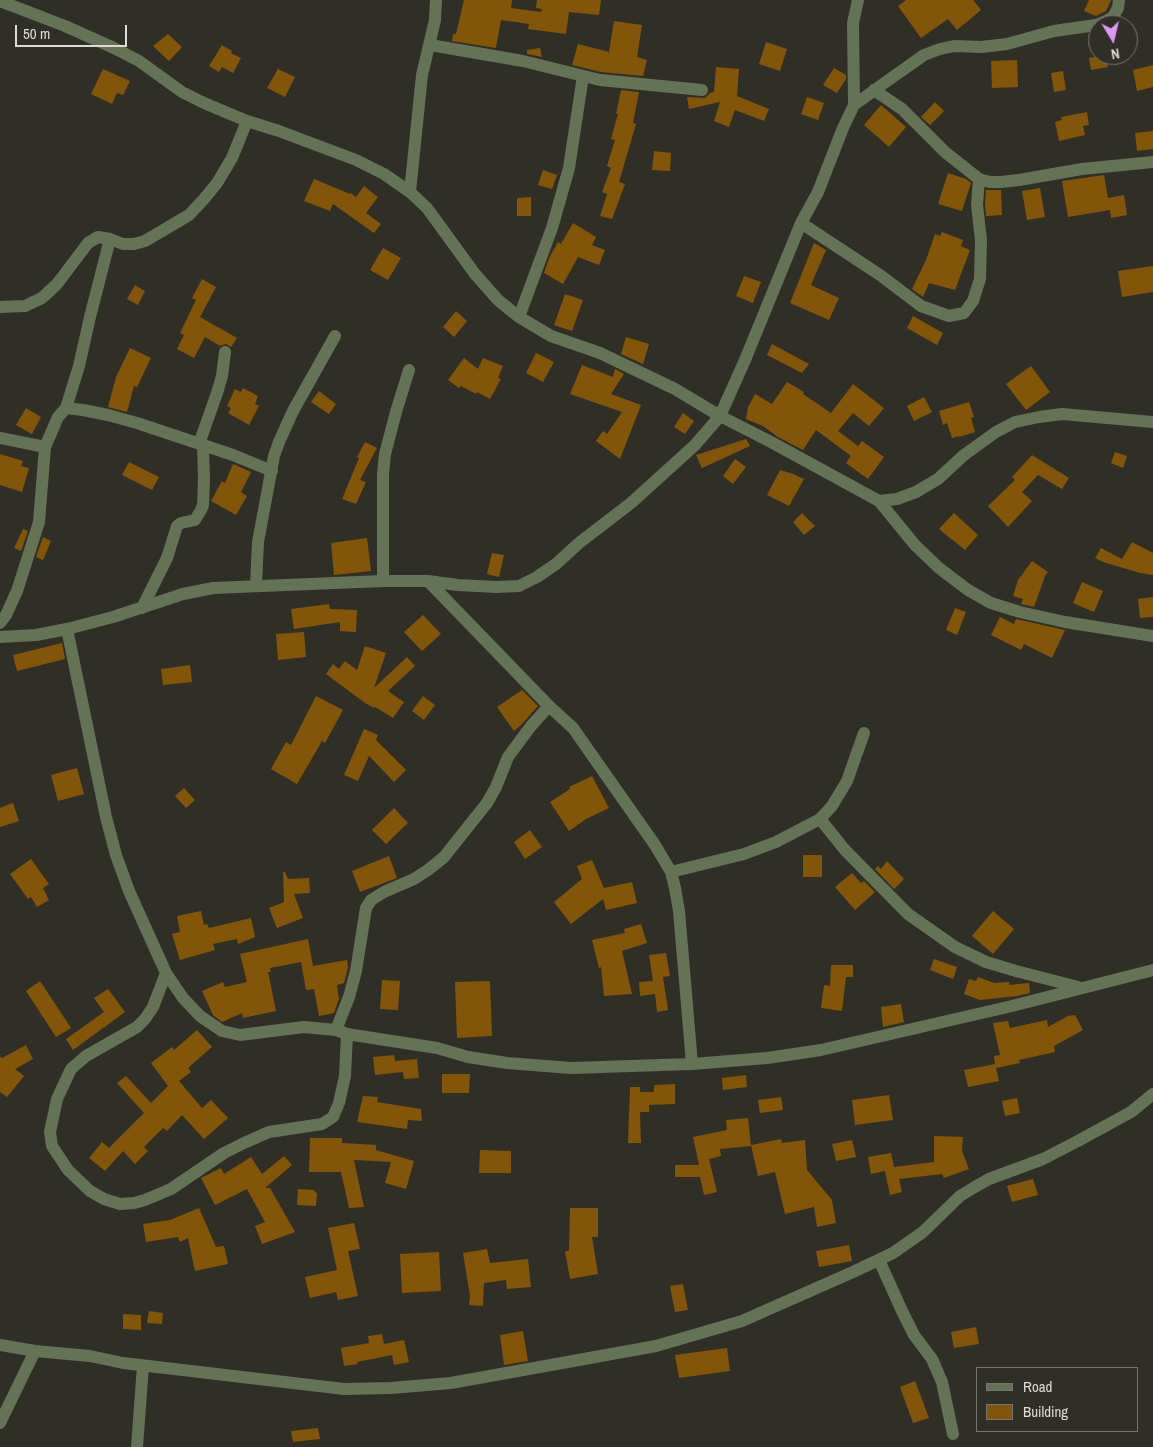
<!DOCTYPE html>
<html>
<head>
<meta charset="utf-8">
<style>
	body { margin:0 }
	#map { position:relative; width:1153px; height:1447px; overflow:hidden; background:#302f27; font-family:"Archivo Narrow",sans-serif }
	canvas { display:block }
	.legend { position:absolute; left:976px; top:1367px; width:162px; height:65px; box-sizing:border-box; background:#302f27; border:1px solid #75746d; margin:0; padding:6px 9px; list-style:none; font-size:15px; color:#dcdbd6 }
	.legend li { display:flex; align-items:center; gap:10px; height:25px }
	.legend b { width:25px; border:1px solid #75746d }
	.north { position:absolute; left:1088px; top:15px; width:50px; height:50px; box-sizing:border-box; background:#302f27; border:1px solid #75746d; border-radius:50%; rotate:171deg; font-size:14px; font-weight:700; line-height:20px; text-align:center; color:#dcdbd6 }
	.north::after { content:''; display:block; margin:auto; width:18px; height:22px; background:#db99f5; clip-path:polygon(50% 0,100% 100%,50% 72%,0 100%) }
	.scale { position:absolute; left:15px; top:25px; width:112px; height:22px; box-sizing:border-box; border:2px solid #dcdbd6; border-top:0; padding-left:6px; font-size:15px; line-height:18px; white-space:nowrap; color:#dcdbd6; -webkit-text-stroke:4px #302f27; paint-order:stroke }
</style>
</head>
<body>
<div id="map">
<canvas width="1153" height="1447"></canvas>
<ul class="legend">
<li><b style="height:6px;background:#647256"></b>Road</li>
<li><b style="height:14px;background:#835509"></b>Building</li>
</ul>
<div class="north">N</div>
<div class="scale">50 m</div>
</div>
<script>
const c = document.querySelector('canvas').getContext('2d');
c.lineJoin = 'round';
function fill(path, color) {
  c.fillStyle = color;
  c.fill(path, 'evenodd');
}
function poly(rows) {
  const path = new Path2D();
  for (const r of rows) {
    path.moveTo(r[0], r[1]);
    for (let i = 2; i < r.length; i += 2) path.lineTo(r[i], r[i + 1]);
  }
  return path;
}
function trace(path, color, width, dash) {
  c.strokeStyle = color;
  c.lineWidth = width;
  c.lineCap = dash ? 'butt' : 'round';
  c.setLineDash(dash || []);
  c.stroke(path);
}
const building = poly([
	[464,0,512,0,511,8,541,12,542,9,536,8,537,0,601,0,599,15,569,12,566,34,528,29,529,24,501,20,496,48,452,41,453,34,456,34],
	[906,0,973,0,981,10,957,30,948,19,921,38,898,6],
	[1089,0,1111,0,1106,11,1096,16,1084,11],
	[614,21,642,25,637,57,647,60,643,76,601,72,572,65,578,44,609,52],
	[168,34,182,47,169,61,153,46],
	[766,42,787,49,780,71,759,64],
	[222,45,232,51,231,53,241,58,233,73,222,67,219,72,209,66],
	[540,48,542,57,527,54,527,50],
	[1106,55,1108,67,1091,70,1089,58],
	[1017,60,1018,87,992,88,991,61],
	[1153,65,1153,87,1137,91,1133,70],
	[716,67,739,69,737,96,769,109,764,121,735,110,729,127,714,121,720,102,689,109,687,97,705,98,710,93,714,92],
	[834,68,846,75,846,79,837,93,823,85],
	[103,69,130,81,123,95,117,93,112,104,91,94],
	[278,69,295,77,285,97,267,88],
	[1063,71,1066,90,1054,92,1051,73],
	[621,90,639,92,633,123,636,124,619,182,625,184,612,219,600,216,607,194,602,192,611,168,607,166,615,140,611,139,618,114,616,114],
	[807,97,824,103,818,120,801,114],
	[935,102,944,111,930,125,921,117],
	[881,105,906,127,889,147,864,125],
	[1087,112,1089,125,1083,126,1085,135,1059,141,1055,122,1062,120,1061,117],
	[1153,131,1153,149,1137,151,1135,133],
	[654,151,671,153,670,171,652,170],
	[543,170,557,175,552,189,538,185],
	[948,173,966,179,971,183,962,211,938,204],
	[1104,175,1108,198,1124,195,1127,215,1111,218,1110,210,1068,217,1062,181],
	[314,179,350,194,351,193,356,197,364,186,378,197,366,213,381,224,374,233,333,204,330,211,304,201],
	[1040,188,1045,217,1027,220,1022,191],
	[986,190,1001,190,1002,215,986,216,985,203],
	[531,197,531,216,517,216,517,198],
	[573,223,596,237,592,245,605,250,599,265,578,257,563,284,544,273,550,256,558,242,561,244],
	[942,232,963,240,961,246,970,250,955,290,929,283,923,297,912,289,926,260,935,234,940,236],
	[814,243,826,250,811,285,839,298,829,320,790,303],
	[383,248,401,258,388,280,370,270],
	[1153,266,1153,292,1122,297,1118,271],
	[744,276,761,282,753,303,736,296],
	[202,279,216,287,200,317,237,338,231,347,226,344,220,346,205,337,194,358,177,349,184,335,180,333,196,300,192,298],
	[135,285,145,291,138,305,127,299],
	[565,294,583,300,572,331,554,325],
	[456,311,467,321,454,337,443,327],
	[913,316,943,333,937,345,907,328],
	[626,337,649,344,643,364,621,354],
	[772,344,809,364,802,373,767,355],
	[130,348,151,358,137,387,134,386,127,412,108,407,116,377],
	[536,353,554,362,543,382,526,373],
	[464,358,478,369,483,358,503,366,498,378,501,379,490,399,477,392,476,394,461,386,459,388,448,380],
	[582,365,613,377,615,369,624,374,611,394,641,405,620,459,596,441,603,431,607,434,622,412,570,394],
	[1031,366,1050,392,1026,410,1006,384],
	[787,382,804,392,803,394,831,413,853,384,884,408,869,426,853,413,838,431,858,446,862,441,884,457,868,479,846,463,851,456,816,430,803,450,778,437,763,426,746,419,748,407,755,394,772,404],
	[243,388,258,396,255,404,259,406,249,425,228,413,231,408,227,406,235,389,241,392],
	[319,391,336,404,329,414,311,402],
	[924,397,932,412,914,421,907,406],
	[969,402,974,417,971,418,975,432,959,437,959,436,952,438,947,423,943,425,939,411],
	[26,408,41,417,32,434,16,425],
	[683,413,694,421,685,434,674,427],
	[746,439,750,446,702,468,696,455],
	[365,442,377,448,360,480,366,482,356,504,342,499,359,458,357,457],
	[1115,452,1127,456,1123,468,1111,463],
	[0,454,23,461,21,466,29,468,22,492,0,485],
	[1032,455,1069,478,1062,489,1038,475,1022,492,1032,501,1008,527,988,506,1015,480,1012,477],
	[735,459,746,467,733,484,723,476],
	[129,462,159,477,152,490,122,475],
	[233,464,251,472,241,492,247,496,236,515,211,501,222,481,225,483],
	[780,470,793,474,804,479,789,506,767,495],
	[802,513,815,526,804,535,793,522],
	[954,513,978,535,965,550,939,529],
	[23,529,28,531,21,551,14,548],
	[43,537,51,541,43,560,36,557],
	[367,538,371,571,334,575,331,543],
	[1132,542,1153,553,1153,575,1140,573,1103,562,1095,558,1101,548,1122,559],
	[492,553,504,555,499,577,487,574],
	[1032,561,1048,572,1045,576,1034,607,1021,604,1023,599,1013,596,1018,580],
	[1082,582,1103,591,1094,612,1073,603],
	[1153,597,1153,617,1140,618,1138,599],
	[329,604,330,609,357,610,356,632,340,631,340,622,294,629,291,609],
	[955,608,966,612,957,635,946,630],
	[423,615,441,634,422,651,404,632],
	[1000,617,1014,624,1016,619,1065,630,1052,658,1024,644,1021,650,991,635],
	[304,632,306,657,278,660,276,634],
	[62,643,65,659,17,671,13,655],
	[365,646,386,653,374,688,407,657,415,666,388,691,404,702,393,718,375,707,374,708,365,703,326,674,333,664,339,669,345,661,357,670],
	[190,665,192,682,163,685,161,669],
	[522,690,538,706,521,725,514,731,497,707],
	[316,696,343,710,325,743,322,741,297,784,271,769,286,742,291,745],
	[423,696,435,705,424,720,412,711],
	[364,729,378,735,376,740,406,770,394,782,369,756,358,781,344,775],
	[77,768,84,794,58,801,51,775],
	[592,776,609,808,586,819,569,831,550,802,570,789,569,787],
	[184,788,195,800,186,808,175,796],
	[13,803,19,821,0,827,0,808],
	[394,808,408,823,386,844,372,830],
	[530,830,542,847,525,859,514,842],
	[803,855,822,855,822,877,803,877],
	[389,856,397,878,360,892,352,871],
	[31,859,49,884,43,888,49,900,37,907,31,897,28,899,10,874],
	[592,860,604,888,632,882,637,903,606,910,603,899,571,924,554,902,582,879,577,866],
	[887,861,904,879,894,889,875,869,878,866,881,869],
	[283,872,285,872,288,879,309,878,310,893,294,894,303,918,277,928,269,908,284,902],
	[852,873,861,883,864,881,875,892,855,910,835,887],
	[201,911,204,925,207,924,209,928,251,918,255,937,238,944,237,939,213,944,215,950,180,960,172,934,180,932,177,916],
	[993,911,1014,929,993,954,972,936],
	[641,924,647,943,622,951,632,994,604,996,601,967,599,968,592,940,625,933,624,929],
	[308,939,313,966,347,960,348,967,344,983,337,985,339,999,334,1013,319,1016,314,989,306,990,301,962,270,968,271,972,268,972,276,1011,243,1018,242,1013,222,1022,213,1015,202,991,223,982,225,987,247,982,240,954],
	[666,953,670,976,663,977,668,1010,657,1012,655,994,640,996,639,982,653,981,649,955],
	[934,959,957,967,953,979,930,970],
	[831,965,853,965,853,977,846,977,842,1011,821,1008,824,985,830,986],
	[978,977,994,983,1009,982,1009,985,1029,983,1030,993,1017,996,980,1000,964,994,969,979,976,981],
	[382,980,400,981,398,1010,380,1009],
	[40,981,71,1028,56,1037,26,991],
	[490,981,492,1036,457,1038,455,982],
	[108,989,125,1012,73,1050,66,1039,104,1012,94,998],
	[901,1004,904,1022,883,1027,881,1007],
	[1075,1015,1083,1030,1054,1046,1055,1052,1019,1060,1020,1063,996,1068,999,1081,968,1087,964,1070,995,1064,994,1056,1000,1055,993,1023,1008,1021,1010,1028,1047,1020,1048,1027,1068,1016],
	[197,1030,212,1047,188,1068,191,1072,179,1081,202,1108,211,1100,228,1118,204,1139,182,1115,167,1131,163,1128,144,1147,148,1151,135,1164,123,1151,105,1171,89,1158,102,1142,109,1148,144,1113,117,1083,126,1076,151,1103,168,1086,151,1063,172,1047,174,1050],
	[26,1045,33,1059,15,1069,24,1076,7,1097,0,1092,0,1057,2,1058],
	[394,1055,395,1061,417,1059,419,1078,404,1079,403,1072,375,1075,373,1057],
	[442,1074,470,1074,469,1093,442,1093],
	[746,1075,747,1087,723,1090,722,1078],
	[675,1084,675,1104,649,1105,649,1112,640,1112,641,1143,628,1143,630,1087,640,1087,640,1092,654,1092,654,1085],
	[889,1095,893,1120,855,1125,852,1100],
	[363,1096,378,1097,377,1102,421,1109,422,1121,408,1120,407,1129,357,1122],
	[781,1097,783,1110,760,1113,758,1100],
	[1017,1098,1020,1113,1005,1116,1002,1101],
	[748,1118,751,1146,720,1149,721,1156,709,1159,717,1192,704,1195,700,1177,675,1177,675,1165,699,1165,693,1137,727,1130,726,1120],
	[934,1136,963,1137,962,1151,969,1169,944,1178,942,1174,899,1179,902,1192,890,1195,885,1171,871,1174,868,1157,891,1153,894,1167,934,1162],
	[310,1138,342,1138,342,1143,376,1145,376,1150,414,1161,406,1189,385,1183,391,1162,354,1160,364,1207,349,1208,341,1172,309,1172],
	[781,1139,782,1143,805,1140,807,1170,832,1200,836,1223,817,1227,814,1207,785,1214,775,1172,758,1176,751,1145],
	[852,1140,856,1157,836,1161,832,1144],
	[480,1150,511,1151,511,1173,479,1173],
	[284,1156,292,1165,265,1188,270,1188,295,1232,262,1244,255,1226,265,1222,247,1189,215,1205,201,1178,221,1168,224,1174,251,1157,262,1174],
	[1033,1179,1038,1195,1012,1202,1007,1186],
	[298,1189,314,1190,317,1194,316,1206,297,1205],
	[199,1208,216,1247,224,1246,228,1264,195,1271,188,1238,180,1242,178,1237,146,1242,143,1224,170,1220],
	[570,1208,598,1208,598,1237,592,1237,598,1274,570,1279,565,1251,569,1251],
	[354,1223,360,1249,348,1251,358,1296,338,1300,336,1292,310,1298,305,1277,337,1270,328,1228],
	[849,1245,852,1261,819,1267,816,1251],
	[487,1249,490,1263,528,1259,531,1287,507,1289,506,1280,484,1283,483,1306,469,1305,470,1296,463,1253],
	[439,1252,441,1291,402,1293,400,1254],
	[683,1284,688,1310,675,1312,670,1286],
	[149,1311,163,1313,162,1324,147,1323],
	[123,1314,141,1315,141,1330,123,1329],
	[976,1327,979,1344,954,1348,951,1332],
	[523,1331,528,1361,504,1365,500,1335],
	[382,1334,384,1344,404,1340,409,1362,394,1365,392,1355,357,1362,358,1364,344,1366,341,1348,369,1343,368,1336],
	[727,1348,730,1371,679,1378,675,1355],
	[915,1381,929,1418,913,1423,900,1387],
	[318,1428,320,1439,293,1442,291,1431]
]);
const minor = poly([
	[0,1,65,26,114,48,139,61,182,92,204,103,247,121,279,131,356,160,384,174,410,192,427,208,475,274,498,300,519,317,551,336,600,353,675,389,720,416,771,442,879,501,897,499,916,492,938,479,964,455,996,432,1015,422,1039,417,1062,414,1153,422],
	[430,45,523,61,600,80,702,90],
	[874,90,902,109,945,152,979,179,990,182,1001,182,1019,180,1082,169,1153,162],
	[854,105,853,23,858,0],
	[410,192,422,75,435,20,436,0],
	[801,223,880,275,921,306,949,316,964,313,973,301,980,279,981,240,977,205,979,179],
	[0,307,25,306,42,298,57,284,88,243,98,237,110,239,123,244,134,244,145,241,189,215,204,199,217,183,232,158,247,121],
	[519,317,552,228,569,168,583,76],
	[66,408,79,366,90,317,110,239],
	[0,438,45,447],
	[199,444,217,393,222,376,225,352],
	[879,501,915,545,939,568,968,590,991,603,1020,612,1065,622,1153,636],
	[383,581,383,474,385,454,396,412,409,370],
	[428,581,549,706,573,728,655,845,671,872,675,888,679,911,692,1064],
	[256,585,258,542,274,456,279,442,293,411,335,336],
	[142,608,167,558,177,526,181,523,195,520,201,510,203,505,204,479,203,445],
	[0,623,6,615,17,591,39,522,45,447,58,417,66,408,83,410,108,415,137,423,233,455,272,471],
	[67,629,106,817,116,855,129,891,166,973,183,998,200,1016,222,1031,240,1035,304,1027,336,1030,347,1034,437,1048,468,1057,507,1063,571,1068,692,1064,767,1058,821,1050,1012,1006,1153,970],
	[0,637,36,635,67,629,113,617,183,594,213,588,383,581,428,581,458,585,496,587,519,586,537,577,556,564,579,543,631,503,695,445,720,416,745,360,801,223,818,192,843,128,854,105,890,79,924,55,940,49,954,46,981,47,1007,44,1054,31,1096,25,1106,21,1113,17,1118,8,1119,0],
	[820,819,845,850,908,914,955,947,986,962,1016,971,1078,987],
	[671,872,744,854,776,842,820,819,832,806,847,781,864,733],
	[166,973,153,1007,145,1019,137,1027,86,1056,71,1069,57,1099,50,1132,52,1146,68,1170,90,1191,104,1199,120,1204,134,1203,145,1200,171,1189,224,1153,244,1143,269,1132,322,1124,333,1117,339,1103,345,1076,347,1034],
	[336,1030,349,997,356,971,366,908,371,900,384,892,414,879,428,870,444,857,487,803,496,787,508,757,531,726,549,706],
	[879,1260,902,1311,914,1335,932,1359,942,1382,953,1434],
	[0,1345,35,1351,90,1356,123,1363,344,1389,391,1388,451,1383,656,1346,742,1321,853,1272,893,1253,923,1232,960,1196,973,1188,989,1179,1043,1159,1076,1142,1131,1112,1153,1094],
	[0,1423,35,1351],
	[137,1447,143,1366]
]);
fill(building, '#835509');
trace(minor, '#647256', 12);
</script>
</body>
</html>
